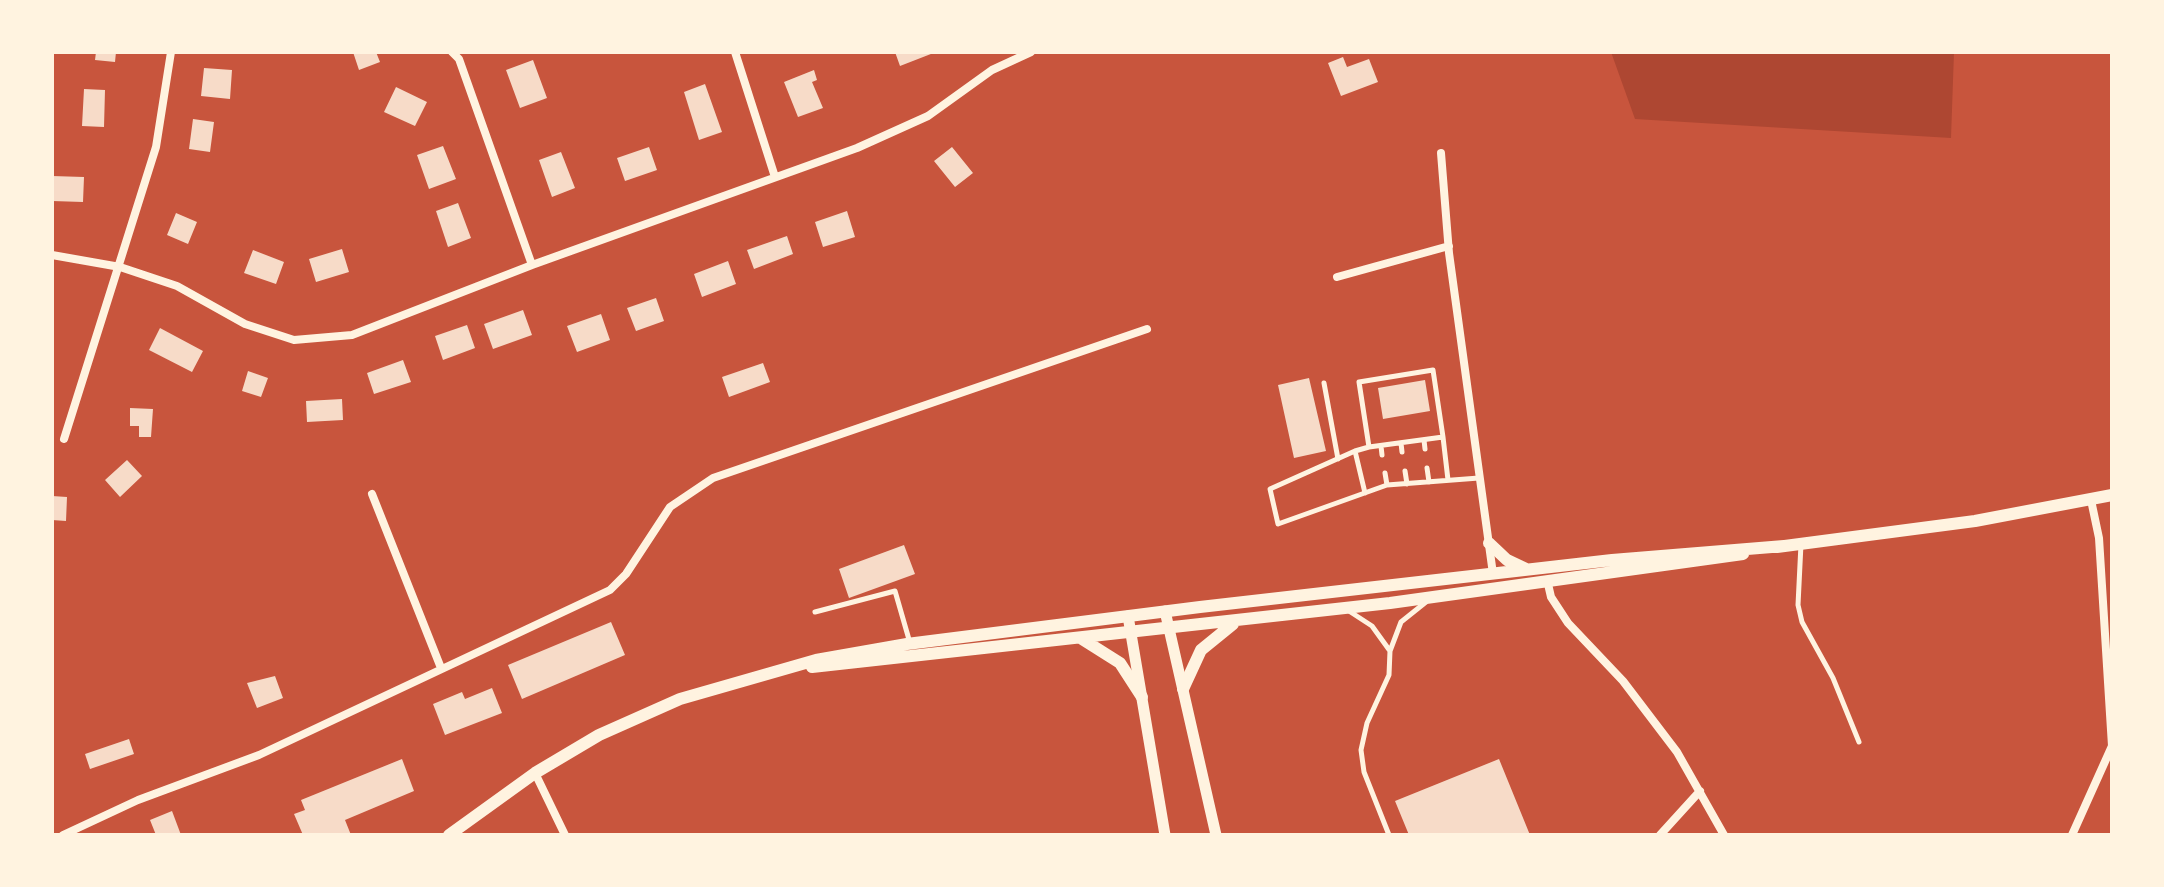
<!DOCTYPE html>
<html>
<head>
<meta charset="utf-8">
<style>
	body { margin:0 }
	#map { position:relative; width:2164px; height:887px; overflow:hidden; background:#c8553d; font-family:Jost,sans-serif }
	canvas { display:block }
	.frame { position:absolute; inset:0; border:54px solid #fff3e0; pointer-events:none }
</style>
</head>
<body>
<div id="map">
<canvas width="2164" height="887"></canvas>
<div class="frame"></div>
</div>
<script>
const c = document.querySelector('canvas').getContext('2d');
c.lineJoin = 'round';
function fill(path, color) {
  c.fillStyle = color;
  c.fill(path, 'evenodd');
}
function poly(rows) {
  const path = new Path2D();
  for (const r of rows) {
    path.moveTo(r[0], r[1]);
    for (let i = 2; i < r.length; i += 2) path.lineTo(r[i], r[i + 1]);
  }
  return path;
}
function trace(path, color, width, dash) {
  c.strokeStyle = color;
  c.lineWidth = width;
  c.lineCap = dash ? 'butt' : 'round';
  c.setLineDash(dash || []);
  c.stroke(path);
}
const green = poly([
	[1611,52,1954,52,1951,138,1635,119]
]);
const building = poly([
	[96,52,116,52,115,62,95,60],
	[353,52,376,52,380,62,359,70],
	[895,52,936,52,900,66],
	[1343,57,1347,67,1369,59,1378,82,1341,96,1328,63],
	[533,60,547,98,520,108,506,70],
	[204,68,232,70,230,99,201,96],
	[814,70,817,80,812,82,823,108,798,117,784,82],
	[705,84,722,132,699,140,684,92],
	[396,87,427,102,415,126,384,112],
	[84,89,105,90,104,127,82,126],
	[193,119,214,122,210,152,189,149],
	[443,146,456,179,429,189,417,155],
	[649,147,657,170,625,181,617,158],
	[952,147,973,173,955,187,934,161],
	[561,152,575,188,552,197,539,160],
	[52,176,84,177,83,202,52,201],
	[458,203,471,238,448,247,436,211],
	[847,211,855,237,823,247,815,222],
	[176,213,197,222,188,244,167,235],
	[787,236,793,254,754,269,747,250],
	[342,249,349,272,316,282,309,259],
	[253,250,284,262,276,284,244,273],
	[728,261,736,284,702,297,694,274],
	[656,298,664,321,636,331,627,308],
	[523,310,532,335,493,349,484,324],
	[601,314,610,340,577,352,567,326],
	[467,325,475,348,443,360,435,336],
	[160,328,203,351,192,372,149,350],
	[403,360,411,382,374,394,367,373],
	[763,363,770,382,729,397,722,377],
	[248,371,268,378,261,397,242,391],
	[1309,378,1326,451,1294,458,1278,385],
	[1425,380,1430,411,1383,419,1378,388],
	[342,399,343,420,307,422,306,401],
	[130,408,153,409,151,437,139,437,139,426,130,426],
	[127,460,142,476,120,497,105,480],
	[52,496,67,497,66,521,52,520],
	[904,545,915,574,849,598,839,569],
	[611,622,625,655,522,699,508,665],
	[275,676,283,698,257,708,247,683],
	[492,688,502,713,445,735,433,704,462,692,465,699],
	[129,739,134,754,90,769,85,754],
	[402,759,414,791,345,820,351,835,303,835,294,814,305,810,301,800],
	[1499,759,1530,835,1409,835,1395,801],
	[172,811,181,835,156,835,150,820]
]);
const service = poly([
	[1324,383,1338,459],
	[1424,440,1425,449],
	[1401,443,1402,452],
	[1381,446,1382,455],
	[1369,447,1359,382,1433,370,1443,437],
	[1355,451,1270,489,1278,524,1387,485,1479,478],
	[1427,468,1429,482],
	[1405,471,1407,484],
	[1385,473,1387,485],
	[1365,493,1355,451,1369,447,1443,437,1448,480],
	[1801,544,1798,605,1802,622,1833,678,1859,742],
	[1349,611,1372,626,1390,651,1401,622,1426,602],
	[815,612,895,591,910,643],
	[1389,835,1364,772,1361,750,1367,723,1389,675,1390,651]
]);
const minor = poly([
	[452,52,459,59,532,265],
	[735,52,775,177],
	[1441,153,1449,253,1493,574],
	[52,255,120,267,177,286,245,324,294,340,352,335,532,265,857,148,928,116,992,70,1031,52],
	[1337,277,1449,246],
	[64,439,156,147,171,52],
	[372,494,441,668],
	[1548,584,1551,597,1568,623,1623,681,1677,752,1724,835],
	[535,773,565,835],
	[63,835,138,800,259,755,610,590,626,574,670,507,713,478,1147,329],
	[1660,835,1700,791],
	[2072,835,2112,746,2099,538,2091,500]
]);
const tertiary = poly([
	[1165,611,1216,835],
	[1128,616,1165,835]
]);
const secondary = poly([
	[1489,543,1507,560,1526,569],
	[1777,547,1975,521,2112,495],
	[1082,639,1120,663,1142,697],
	[812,667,1390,603,1743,554],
	[1183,689,1201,650,1233,624],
	[449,835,535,773,599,735,680,699,816,660,907,644,1200,607,1612,560,1784,546]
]);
fill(green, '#ae4732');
fill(building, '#f7dbc8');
trace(service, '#fff3e0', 5);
trace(minor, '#fff3e0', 8);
trace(tertiary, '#fff3e0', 11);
trace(secondary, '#fff3e0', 12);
</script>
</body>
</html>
